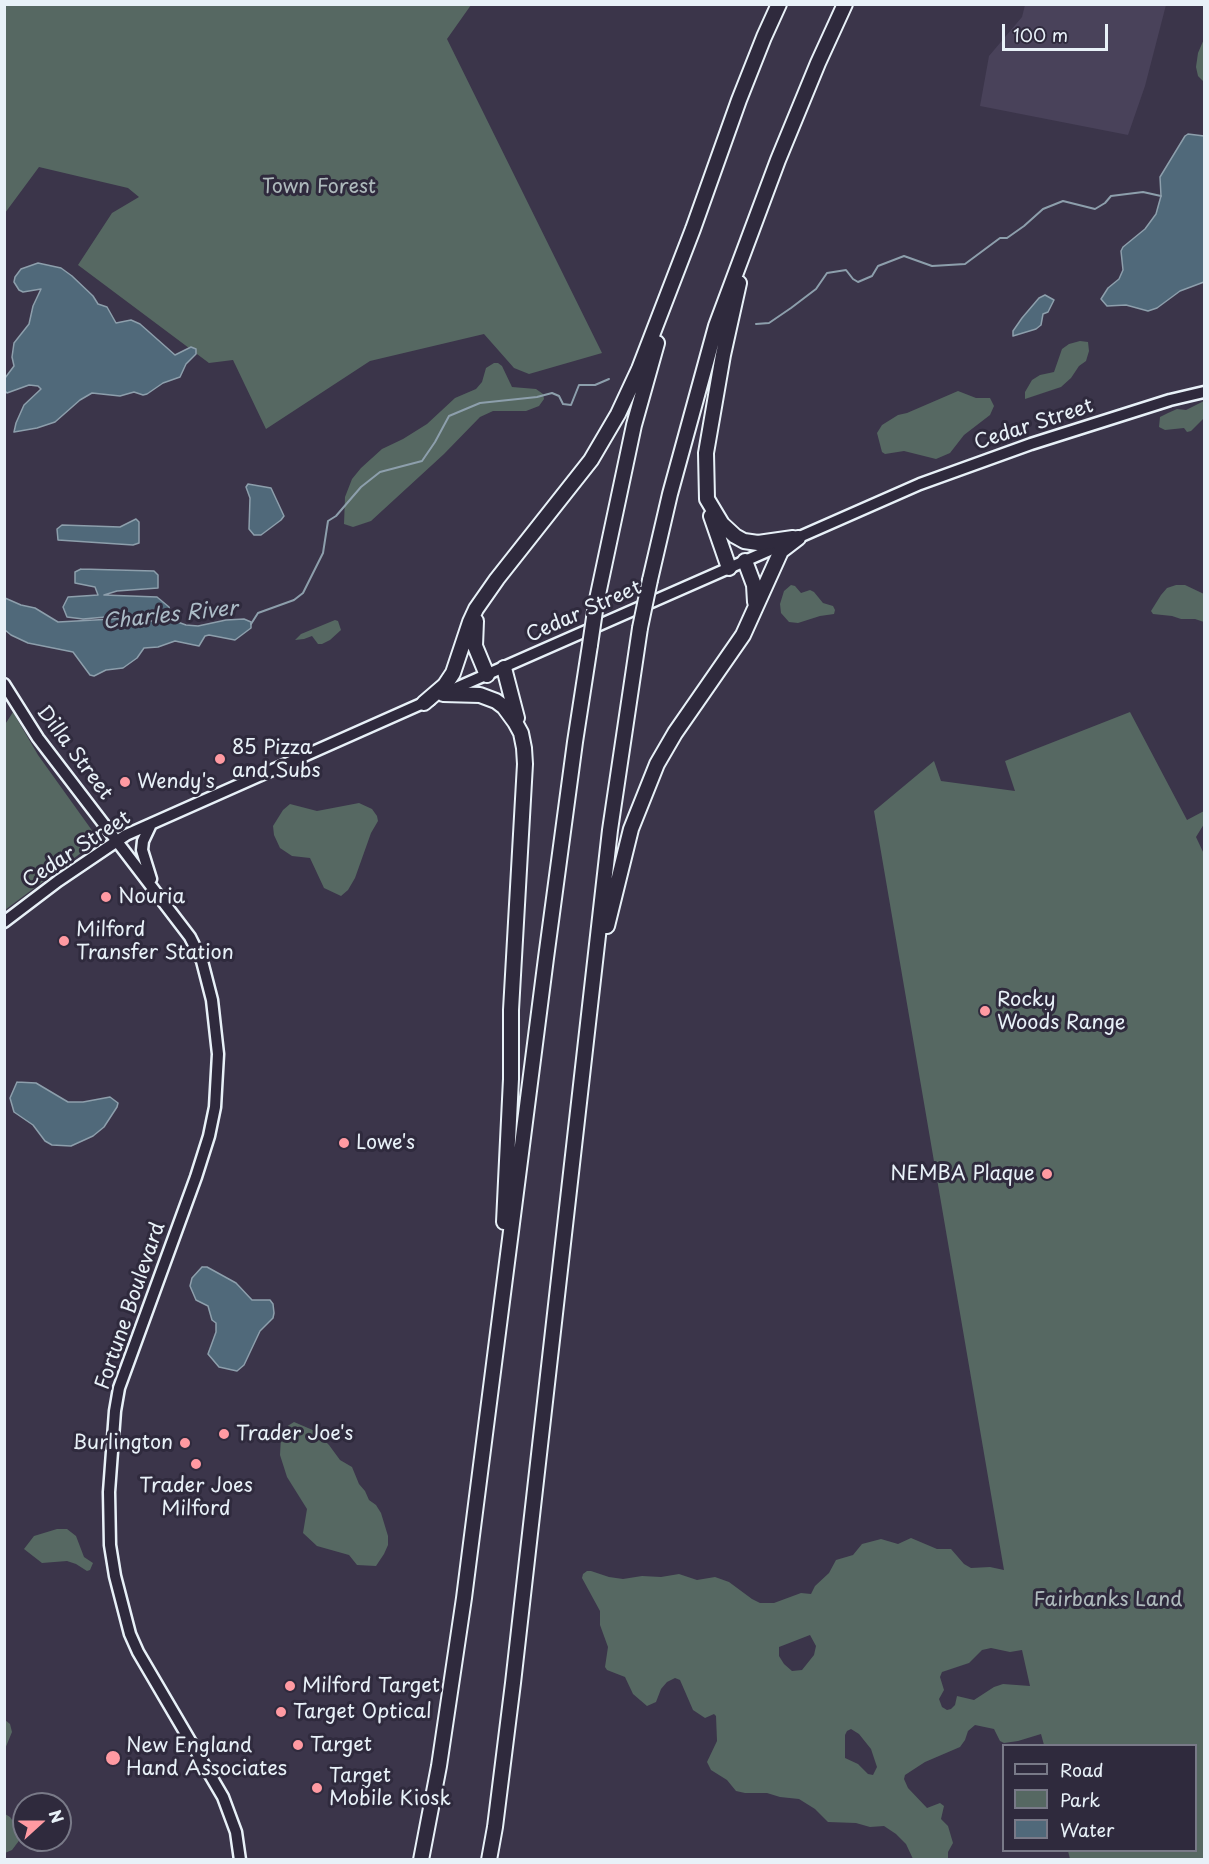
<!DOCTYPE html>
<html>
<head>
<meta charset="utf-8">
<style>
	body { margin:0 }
	#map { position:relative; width:1209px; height:1864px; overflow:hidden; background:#3b354a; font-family:"Playpen Sans",sans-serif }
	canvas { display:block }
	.frame { position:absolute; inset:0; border:6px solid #e8f1f8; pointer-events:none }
	.legend { position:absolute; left:1002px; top:1744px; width:195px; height:108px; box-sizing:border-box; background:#2f2a3d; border:2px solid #797a88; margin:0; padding:8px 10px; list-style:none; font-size:18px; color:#e8f1f8 }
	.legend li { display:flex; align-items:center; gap:12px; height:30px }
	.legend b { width:30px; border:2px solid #797a88 }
	.north { position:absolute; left:12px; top:1792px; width:60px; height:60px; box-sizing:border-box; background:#2f2a3d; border:2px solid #797a88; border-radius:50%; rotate:69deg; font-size:16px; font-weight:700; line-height:24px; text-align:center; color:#e8f1f8 }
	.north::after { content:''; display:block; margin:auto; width:21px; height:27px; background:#ff9aa2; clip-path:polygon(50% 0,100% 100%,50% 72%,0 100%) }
	.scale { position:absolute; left:1002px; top:24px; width:106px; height:27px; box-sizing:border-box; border:3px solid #e8f1f8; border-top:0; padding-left:8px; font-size:18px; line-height:21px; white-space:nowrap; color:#e8f1f8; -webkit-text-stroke:4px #2f2a3d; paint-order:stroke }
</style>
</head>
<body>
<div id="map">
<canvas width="1209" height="1864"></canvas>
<div class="frame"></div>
<ul class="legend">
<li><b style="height:8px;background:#2f2a3d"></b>Road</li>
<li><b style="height:16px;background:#566862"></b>Park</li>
<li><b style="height:16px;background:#50697a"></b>Water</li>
</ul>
<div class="north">N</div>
<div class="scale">100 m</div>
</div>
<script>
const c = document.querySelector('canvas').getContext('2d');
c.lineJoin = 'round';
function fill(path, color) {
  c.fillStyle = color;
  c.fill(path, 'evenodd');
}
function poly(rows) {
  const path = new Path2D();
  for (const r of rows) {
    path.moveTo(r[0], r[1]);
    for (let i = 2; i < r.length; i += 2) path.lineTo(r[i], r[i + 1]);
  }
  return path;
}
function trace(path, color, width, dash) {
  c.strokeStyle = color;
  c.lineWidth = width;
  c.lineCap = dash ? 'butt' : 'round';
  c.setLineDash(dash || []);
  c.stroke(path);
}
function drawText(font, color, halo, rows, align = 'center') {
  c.font = font + ' "Playpen Sans",sans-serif';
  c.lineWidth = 6;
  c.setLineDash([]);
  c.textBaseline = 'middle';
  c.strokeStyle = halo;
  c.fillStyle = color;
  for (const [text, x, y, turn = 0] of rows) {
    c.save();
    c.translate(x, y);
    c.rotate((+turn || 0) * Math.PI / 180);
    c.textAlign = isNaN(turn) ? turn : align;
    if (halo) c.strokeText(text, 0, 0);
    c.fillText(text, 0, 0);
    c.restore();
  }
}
const built = poly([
	[1025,5,1166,5,1145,86,1128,135,980,106,989,56,1022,17]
]);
const green = poly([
	[5,5,471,5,447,39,602,353,529,374,514,368,484,334,370,361,266,429,233,360,209,363,78,265,112,213,139,197,128,188,39,167,5,213],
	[1204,39,1204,82,1198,76,1196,67,1198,53],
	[1080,341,1088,342,1089,351,1086,361,1079,366,1071,378,1061,387,1025,399,1025,392,1032,380,1040,375,1054,372,1062,349,1069,344],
	[494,363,498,363,502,366,512,387,536,389,543,394,544,399,539,406,526,411,493,411,480,417,444,454,371,521,353,527,344,524,345,497,352,479,361,468,382,449,403,439,427,424,455,398,476,389,482,382,486,368],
	[958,391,976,398,990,398,994,406,990,415,964,435,950,453,936,459,904,451,885,454,882,452,877,433,882,425,898,415,907,413],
	[1204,401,1204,418,1191,431,1187,432,1184,428,1165,430,1159,427,1160,417,1168,413,1177,409,1186,410],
	[791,585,795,586,801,593,810,590,814,592,823,603,833,606,835,610,834,614,820,616,798,623,789,622,781,613,780,604,784,591],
	[1176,585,1185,585,1204,594,1204,622,1195,619,1181,619,1172,616,1153,614,1151,611,1161,595,1167,588],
	[335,620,338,621,341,630,330,640,322,644,318,644,312,636,304,639,295,640,301,634],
	[13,712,38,755,96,836,93,844,5,910,4,726],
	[1130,712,1187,820,1204,811,1204,824,1196,837,1204,854,1204,1859,1070,1859,1068,1851,1196,1850,1196,1746,1044,1745,1041,1734,1018,1741,1004,1743,1000,1741,994,1729,975,1725,968,1731,965,1740,960,1747,925,1762,905,1775,904,1779,908,1788,927,1808,940,1803,944,1806,941,1819,948,1826,953,1843,948,1852,948,1859,913,1859,906,1844,896,1834,884,1826,870,1827,856,1823,828,1822,815,1809,799,1799,780,1797,767,1793,745,1793,736,1791,727,1780,711,1770,707,1762,717,1741,716,1716,714,1714,705,1718,693,1710,680,1680,675,1678,667,1682,661,1689,656,1702,647,1706,633,1694,625,1677,607,1670,605,1667,608,1647,600,1625,600,1611,582,1578,583,1574,587,1571,591,1571,609,1577,623,1579,642,1576,661,1577,679,1574,697,1580,715,1577,729,1582,752,1599,760,1603,774,1603,801,1593,811,1594,815,1586,829,1573,836,1560,853,1555,862,1544,881,1539,898,1544,911,1538,937,1549,951,1549,964,1564,971,1568,990,1567,1004,1570,874,811,934,761,941,781,1015,791,1005,761],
	[810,1635,816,1646,814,1655,802,1670,792,1671,784,1664,779,1656,779,1647],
	[991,1648,1010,1652,1022,1650,1030,1686,1003,1684,994,1687,974,1700,957,1696,955,1705,951,1709,947,1710,942,1707,939,1699,944,1690,940,1677,942,1672,969,1663,982,1650],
	[851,1729,859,1734,871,1749,877,1767,873,1775,868,1774,858,1764,845,1758,845,1735,847,1731],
	[359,803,372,809,377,816,378,821,371,833,355,878,348,890,341,896,324,888,310,858,292,856,280,848,274,835,273,826,283,810,290,804,317,811],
	[294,1422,315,1431,329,1445,340,1460,352,1467,359,1484,365,1491,369,1500,376,1505,381,1513,388,1536,388,1545,384,1554,376,1566,357,1565,349,1555,317,1546,303,1533,307,1509,287,1477,280,1455,281,1436,286,1427],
	[57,1529,67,1529,76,1536,84,1557,93,1563,90,1570,87,1571,76,1564,67,1561,42,1563,24,1549,34,1536],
	[5,1720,10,1724,12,1732,5,1749],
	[5,1814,10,1817,16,1825,21,1838,12,1850,5,1853]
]);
const water = poly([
	[1188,134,1204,136,1204,282,1180,291,1157,308,1148,311,1126,305,1107,306,1101,299,1108,288,1119,279,1123,270,1121,251,1123,247,1145,229,1156,214,1161,196,1160,177,1185,136,1188,134],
	[38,263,61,268,72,276,93,296,98,304,107,307,116,323,131,320,140,324,175,355,191,347,196,349,196,354,186,364,180,377,163,383,147,394,143,395,134,392,120,396,92,393,80,400,55,422,37,428,14,432,16,423,24,405,41,389,38,386,29,385,7,393,5,391,5,378,14,366,12,357,14,343,29,324,33,306,41,289,23,292,19,290,14,282,15,277,21,269,38,263],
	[1045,295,1054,300,1048,312,1043,314,1041,325,1036,329,1013,336,1013,331,1022,318,1039,298,1045,295],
	[248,484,271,488,284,516,281,520,261,535,254,535,249,529,250,498,246,487,248,484],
	[136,519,139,522,139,543,133,545,58,540,57,529,62,525,120,527,136,519],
	[81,569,154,571,158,575,158,588,117,591,104,595,157,597,169,607,172,620,186,625,198,626,226,620,244,619,251,622,251,628,235,640,209,635,205,636,199,646,175,641,158,647,144,648,137,658,123,668,106,670,94,676,90,675,73,652,28,643,11,635,5,630,5,598,21,605,35,608,58,622,131,618,158,622,158,615,151,613,83,619,67,617,63,607,68,597,98,595,95,587,75,583,75,572,81,569],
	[17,1082,36,1083,68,1102,83,1102,110,1097,118,1103,117,1107,104,1127,93,1136,71,1146,52,1145,45,1141,33,1125,14,1112,10,1098,17,1082],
	[202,1267,207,1267,236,1283,252,1300,270,1300,273,1304,274,1313,273,1318,260,1331,244,1365,237,1371,219,1367,208,1354,216,1332,216,1323,212,1320,208,1306,196,1300,190,1286,192,1278,202,1267]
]);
const stream = poly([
	[756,324,769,323,791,308,816,289,827,273,846,270,853,279,858,282,872,276,878,266,904,256,932,266,965,264,1000,238,1007,238,1024,226,1043,209,1063,201,1095,209,1105,203,1111,196,1143,192,1161,196],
	[251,624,258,613,294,600,303,593,323,553,328,521,336,516,361,487,380,472,422,461,435,442,449,416,480,403,537,397,552,393,559,396,563,404,571,405,579,385,595,385,609,379],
	[1204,1655,1204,1658]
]);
const secondary = poly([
	[4,684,38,738,190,937,202,961,212,1000,218,1054,215,1107,209,1136,196,1177,119,1388,115,1411,109,1492,110,1545,115,1576,130,1634,138,1652,223,1797,236,1832,240,1860],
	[447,692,920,484,1031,444,1170,400,1204,392],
	[151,824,143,841,142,850,151,879],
	[4,922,58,881,126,835,430,700]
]);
const motorway = poly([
	[739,283,723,355,706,453,707,499,722,524,735,536,744,541,758,543,793,538],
	[711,516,729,568],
	[745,561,754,585,755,602],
	[650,580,670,494,716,326,778,160,818,63,845,4],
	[596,604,634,425,657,343],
	[476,621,475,646,487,675],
	[504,668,517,718],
	[443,694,480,695,496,701,504,707,515,722,521,733,524,748,525,764,511,1010,511,1079,504,1222],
	[424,703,445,685,453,673,470,622,476,609,497,579,591,460,618,414,639,369,693,229,739,100,764,37,779,4],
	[607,926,631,829,657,764,675,733,743,635,781,551,798,538],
	[421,1860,439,1766,464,1598,546,958,575,742,590,645],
	[489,1860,495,1827,513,1683,610,830,640,628]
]);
const motorwayBridge = poly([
	[640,628,650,580],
	[590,645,596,604]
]);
const markers = [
	[220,759,6,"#ff9aa2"],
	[125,782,6,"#ff9aa2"],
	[106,897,6,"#ff9aa2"],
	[64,941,6,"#ff9aa2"],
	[985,1011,6,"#ff9aa2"],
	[344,1143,6,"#ff9aa2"],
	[1047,1174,6,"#ff9aa2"],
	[224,1434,6,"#ff9aa2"],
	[185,1443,6,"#ff9aa2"],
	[196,1464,6,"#ff9aa2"],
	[290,1686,6,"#ff9aa2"],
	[281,1712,6,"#ff9aa2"],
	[298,1745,6,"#ff9aa2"],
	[113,1758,8,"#ff9aa2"],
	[317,1788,6,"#ff9aa2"]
];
const parkNames = [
	["Town Forest",319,187],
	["Fairbanks Land",1108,1600]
];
const streetNames = [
	["Cedar Street",1034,425,-18],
	["Cedar Street",584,612,-24],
	["Dilla Street",74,753,53],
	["Cedar Street",77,850,-33],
	["Fortune Boulevard",131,1306,-71]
];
const poiNames = [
	["85 Pizza",232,748],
	["and Subs",232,771],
	["Wendy's",137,782],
	["Nouria",118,897],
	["Milford",76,930],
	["Transfer Station",76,953],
	["Rocky",997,1000],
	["Woods Range",997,1023],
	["Lowe's",356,1143],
	["NEMBA Plaque",1035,1174,"right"],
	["Trader Joe's",236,1434],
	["Burlington",173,1443,"right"],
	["Trader Joes",196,1486,"center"],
	["Milford",196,1509,"center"],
	["Milford Target",302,1686],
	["Target Optical",293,1712],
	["Target",310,1745],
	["New England",126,1746],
	["Hand Associates",126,1769],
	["Target",329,1776],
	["Mobile Kiosk",329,1799]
];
const waterNames = [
	["Charles River",170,616,-6]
];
fill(built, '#49425a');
fill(green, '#566862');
fill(water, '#50697a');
trace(water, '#8d9fac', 1.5);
trace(stream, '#8d9fac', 2);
trace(secondary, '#e8f1f8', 15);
trace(motorway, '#e8f1f8', 18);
trace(secondary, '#2f2a3d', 10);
trace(motorway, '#2f2a3d', 14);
trace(motorwayBridge, '#e8f1f8', 18, []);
trace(motorwayBridge, '#2f2a3d', 14);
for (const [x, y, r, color] of markers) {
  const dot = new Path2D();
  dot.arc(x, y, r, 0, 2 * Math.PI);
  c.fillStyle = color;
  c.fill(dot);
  trace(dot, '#2f2a3d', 2);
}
drawText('20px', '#aebabc', '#2f2a3d', parkNames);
drawText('20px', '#e8f1f8', '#2f2a3d', streetNames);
drawText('20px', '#e8f1f8', '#2f2a3d', poiNames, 'left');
drawText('italic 21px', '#abbbc6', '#2f2a3d', waterNames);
</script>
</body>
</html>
